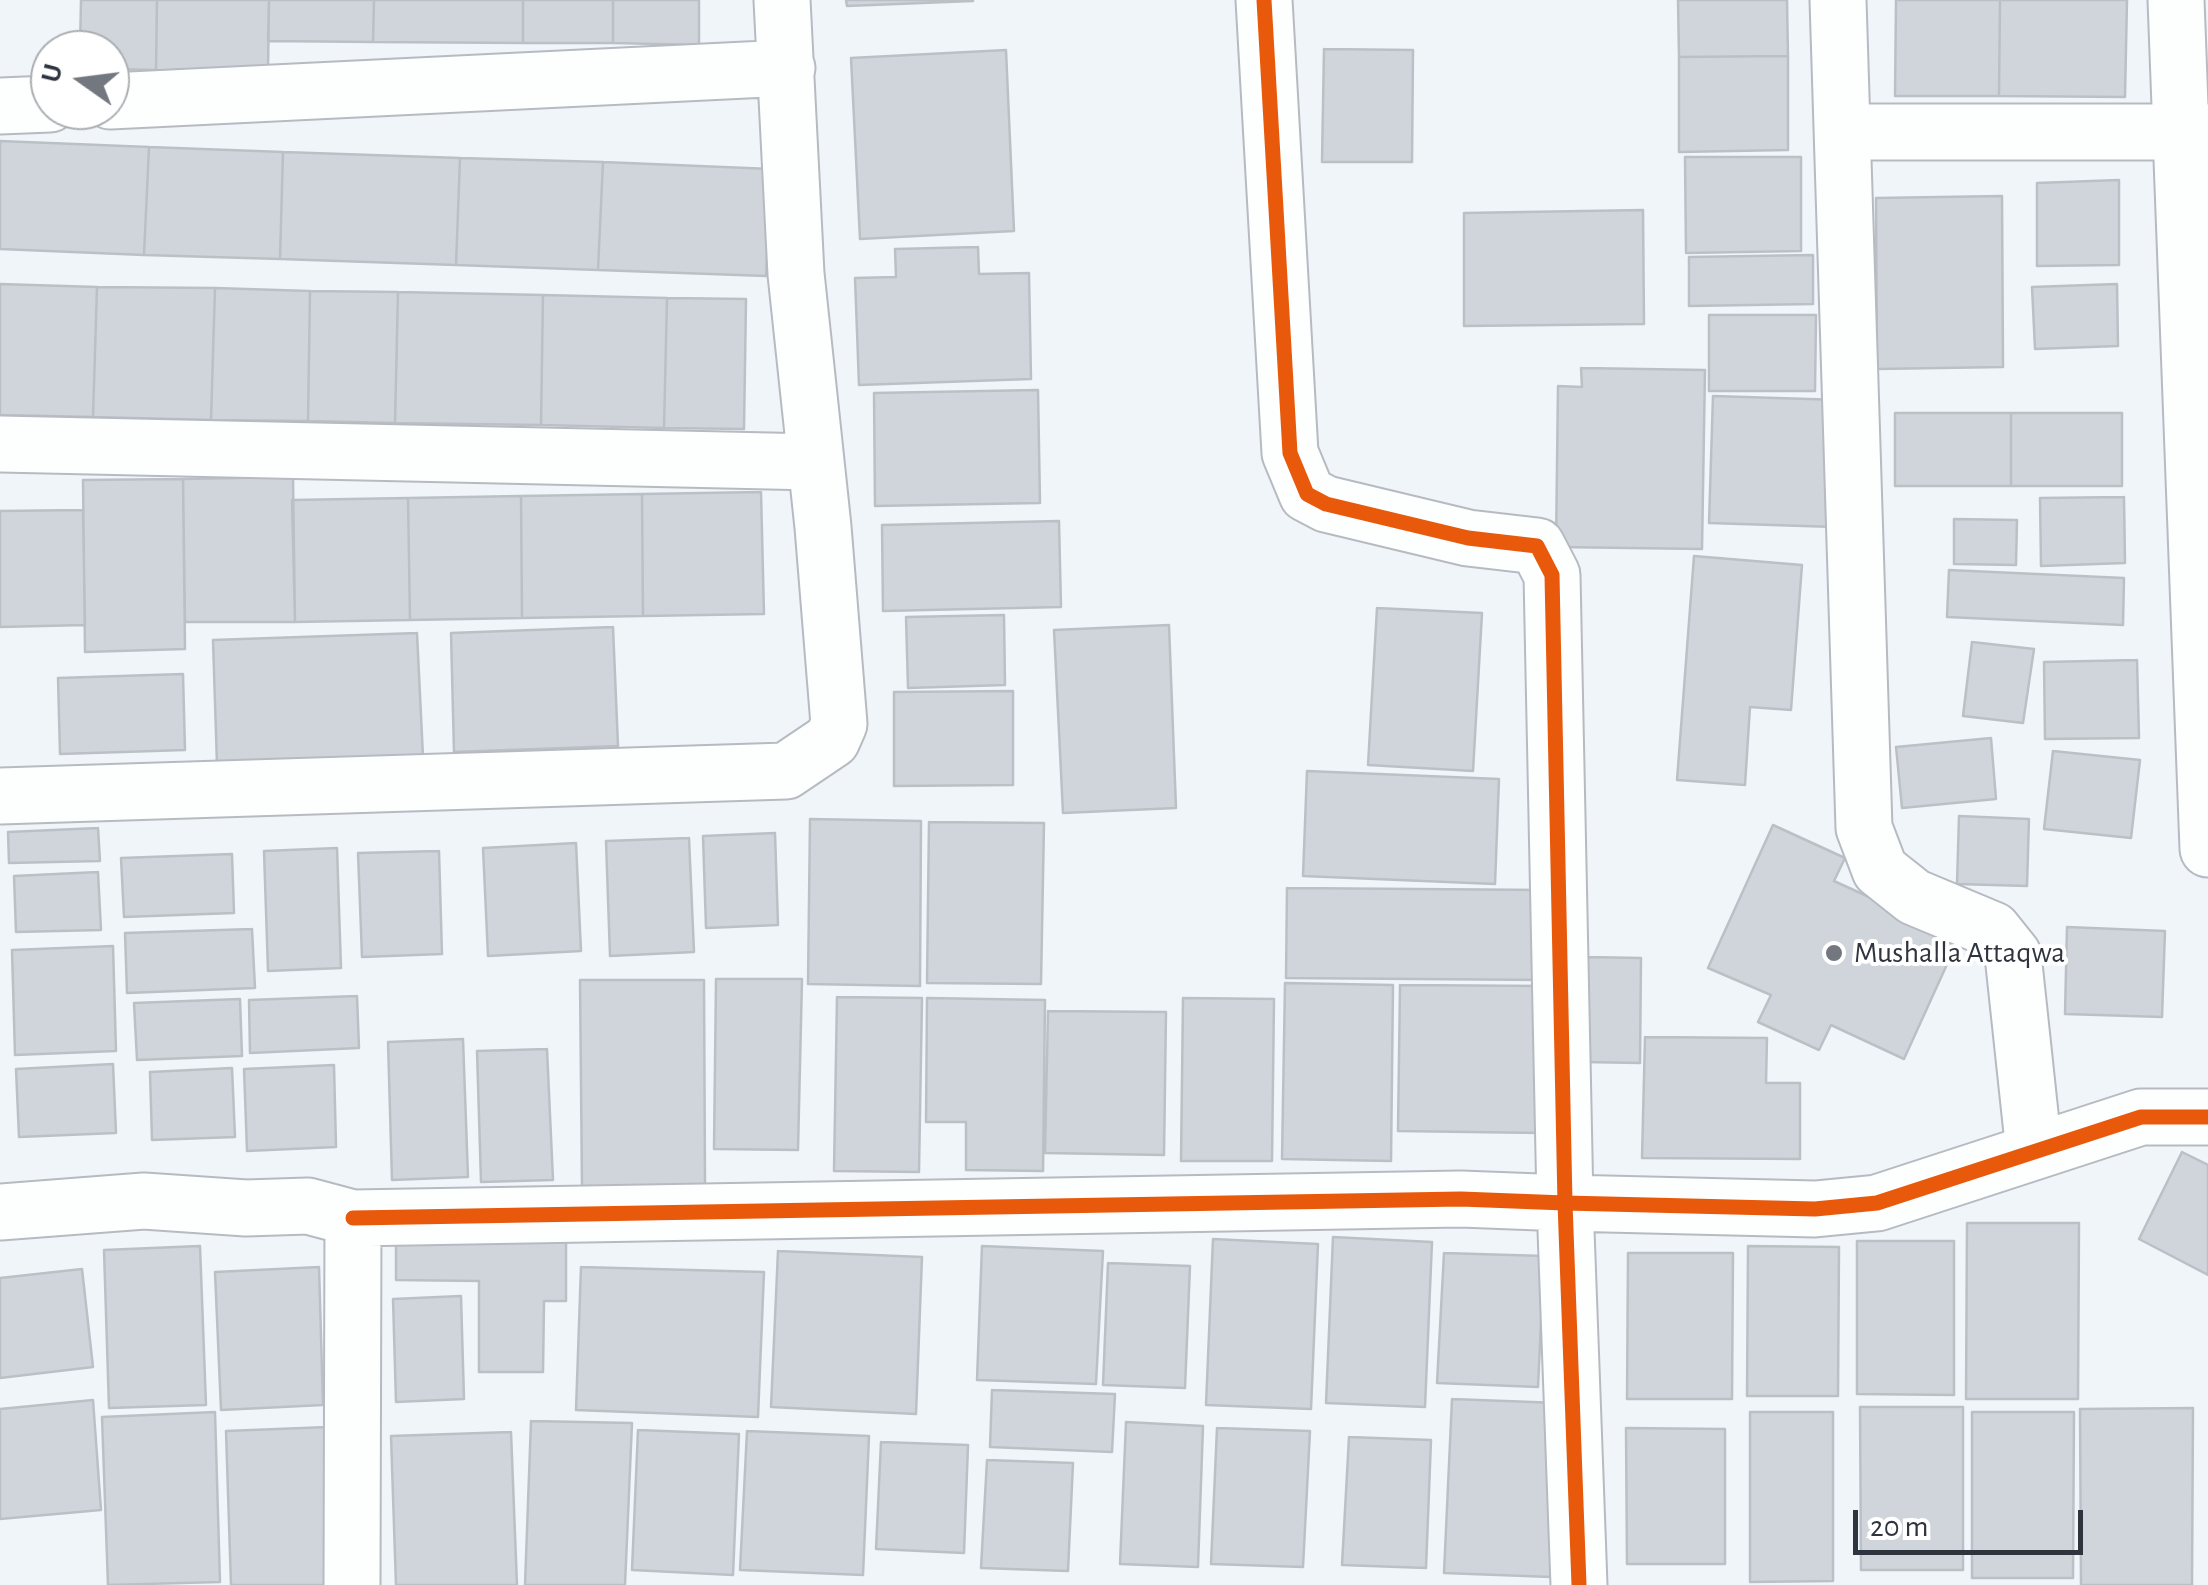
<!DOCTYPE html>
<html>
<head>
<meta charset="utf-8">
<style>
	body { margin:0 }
	#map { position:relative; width:2208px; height:1585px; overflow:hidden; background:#f0f5fa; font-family:"Alegreya Sans",sans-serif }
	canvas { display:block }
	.north { position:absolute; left:30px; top:30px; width:100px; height:100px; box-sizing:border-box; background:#fff; border:2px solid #acaeb2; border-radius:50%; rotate:284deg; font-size:28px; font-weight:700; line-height:40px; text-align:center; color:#2f353e }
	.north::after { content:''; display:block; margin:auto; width:35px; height:45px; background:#737880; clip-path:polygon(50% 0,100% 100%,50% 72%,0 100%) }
	.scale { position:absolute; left:1853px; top:1510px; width:230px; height:45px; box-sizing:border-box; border:5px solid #2f353e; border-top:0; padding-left:12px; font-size:30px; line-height:35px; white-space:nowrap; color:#2f353e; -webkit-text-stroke:8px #fff; paint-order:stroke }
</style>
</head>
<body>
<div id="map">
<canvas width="2208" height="1585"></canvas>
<div class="north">U</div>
<div class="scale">20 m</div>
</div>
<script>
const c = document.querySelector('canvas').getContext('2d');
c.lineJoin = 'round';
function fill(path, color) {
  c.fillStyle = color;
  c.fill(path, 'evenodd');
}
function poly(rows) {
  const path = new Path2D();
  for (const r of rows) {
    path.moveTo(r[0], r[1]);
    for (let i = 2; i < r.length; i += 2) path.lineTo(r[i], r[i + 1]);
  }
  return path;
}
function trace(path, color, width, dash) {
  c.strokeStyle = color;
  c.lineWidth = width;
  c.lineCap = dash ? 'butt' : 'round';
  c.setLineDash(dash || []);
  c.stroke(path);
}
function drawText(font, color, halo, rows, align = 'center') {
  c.font = font + ' "Alegreya Sans",sans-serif';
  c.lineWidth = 8;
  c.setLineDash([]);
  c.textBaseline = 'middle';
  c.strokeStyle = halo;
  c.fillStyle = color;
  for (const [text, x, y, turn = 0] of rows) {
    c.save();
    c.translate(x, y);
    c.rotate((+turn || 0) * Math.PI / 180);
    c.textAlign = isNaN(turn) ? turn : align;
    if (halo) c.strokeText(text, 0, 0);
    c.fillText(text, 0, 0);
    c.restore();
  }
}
const building = poly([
	[81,0,157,0,156,70,110,69,110,50,80,50,81,0],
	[157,0,269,0,268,71,156,70,157,0],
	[269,0,374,0,373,42,268,41,269,0],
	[374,0,523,0,523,43,373,42,374,0],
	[523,0,613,0,613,43,523,43,523,0],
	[613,0,699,0,699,45,613,43,613,0],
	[846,0,973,0,973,1,847,6,846,0],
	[1678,0,1787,0,1788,56,1679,57,1678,0],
	[1896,0,2000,0,1999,96,1895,96,1896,0],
	[2000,0,2127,0,2125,97,1999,96,2000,0],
	[1324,49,1413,50,1412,162,1322,162,1324,49],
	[1006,50,1014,231,860,239,851,58,1006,50],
	[1788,56,1788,150,1679,152,1679,57,1788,56],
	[0,141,149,147,144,255,0,249,0,141],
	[149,147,283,152,280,259,144,255,149,147],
	[283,152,460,158,456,265,280,259,283,152],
	[1685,157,1801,157,1801,251,1686,253,1685,157],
	[460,158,603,162,598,270,456,265,460,158],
	[603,162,771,169,766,276,598,270,603,162],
	[2119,180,2119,265,2037,266,2037,183,2119,180],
	[2002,196,2003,367,1877,369,1876,198,2002,196],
	[1643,210,1644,324,1464,326,1464,213,1643,210],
	[978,247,979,274,1029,273,1031,379,859,385,855,278,896,277,895,249,978,247],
	[1813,255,1813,304,1689,306,1689,257,1813,255],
	[0,284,97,287,93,417,0,415,0,284],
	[2117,284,2118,346,2035,349,2032,287,2117,284],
	[97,287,215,288,211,420,93,417,97,287],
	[215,288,310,291,308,421,211,420,215,288],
	[310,291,398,292,395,423,308,421,310,291],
	[398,292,543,295,541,425,395,423,398,292],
	[543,295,667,298,664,428,541,425,543,295],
	[667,298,746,299,744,429,664,428,667,298],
	[1709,315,1816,315,1815,391,1709,391,1709,315],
	[1581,368,1705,370,1702,549,1556,547,1558,386,1582,387,1581,368],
	[1038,390,1040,503,875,506,874,393,1038,390],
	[1713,396,1841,400,1835,527,1709,523,1713,396],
	[1895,413,2011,413,2011,486,1895,486,1895,413],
	[2011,413,2122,413,2122,486,2011,486,2011,413],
	[293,477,295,622,185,622,183,479,293,477],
	[183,479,185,649,85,652,83,480,183,479],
	[761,492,764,614,643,616,642,494,761,492],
	[642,494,643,616,522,618,521,496,642,494],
	[521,496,522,618,410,620,408,498,521,496],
	[2124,497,2125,563,2041,566,2040,498,2124,497],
	[408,498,410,620,295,622,292,500,408,498],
	[83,510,85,625,0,627,0,511,83,510],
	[1954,519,2017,520,2016,565,1954,564,1954,519],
	[1059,521,1061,607,883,611,882,525,1059,521],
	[1694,556,1802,565,1791,710,1750,707,1745,785,1677,780,1694,556],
	[1949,570,2124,578,2123,625,1947,617,1949,570],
	[1377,608,1482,613,1473,771,1368,765,1377,608],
	[1004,615,1005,685,908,688,906,617,1004,615],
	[1169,625,1176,808,1063,813,1054,630,1169,625],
	[613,627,618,746,454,752,451,633,613,627],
	[417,633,423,757,217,765,213,640,417,633],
	[1972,642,2034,649,2023,723,1963,716,1972,642],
	[2137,660,2139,738,2045,739,2044,662,2137,660],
	[183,674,185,750,60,754,58,678,183,674],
	[1013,691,1013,785,894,786,894,692,1013,691],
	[1991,738,1996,799,1902,808,1896,747,1991,738],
	[2053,751,2140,760,2131,838,2044,829,2053,751],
	[1307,771,1499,779,1495,884,1303,876,1307,771],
	[1959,816,2029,819,2027,886,1957,884,1959,816],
	[810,819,921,821,920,986,808,984,810,819],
	[929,822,1044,823,1041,984,927,983,929,822],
	[1773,825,1845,858,1834,881,1959,938,1904,1059,1831,1025,1819,1050,1758,1022,1771,995,1708,968,1773,825],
	[98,828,100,861,9,863,8,832,98,828],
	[775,833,778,925,706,928,703,836,775,833],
	[689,838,694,952,610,956,606,841,689,838],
	[576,843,581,951,488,956,483,848,576,843],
	[337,848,341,968,268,971,264,851,337,848],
	[439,851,442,954,362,957,358,853,439,851],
	[232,854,234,913,124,917,121,858,232,854],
	[98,872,101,930,16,932,14,876,98,872],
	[1287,888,1546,890,1545,980,1286,978,1287,888],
	[2067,927,2165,931,2162,1017,2065,1014,2067,927],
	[252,929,255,988,127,993,125,933,252,929],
	[113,946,116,1051,15,1055,12,950,113,946],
	[1586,957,1641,958,1640,1063,1583,1062,1586,957],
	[716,979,802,979,798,1150,714,1149,716,979],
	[580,980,704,980,705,1185,582,1188,580,980],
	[1285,983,1393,985,1391,1161,1282,1159,1285,983],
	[1400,985,1544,986,1542,1133,1398,1131,1400,985],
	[357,996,359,1048,250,1053,249,1000,357,996],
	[837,997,922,998,919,1172,834,1171,837,997],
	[927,998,1045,1000,1043,1171,966,1170,966,1122,926,1122,927,998],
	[1183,998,1274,999,1272,1161,1181,1161,1183,998],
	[240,999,242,1056,137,1060,134,1003,240,999],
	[1048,1011,1166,1012,1164,1155,1045,1153,1048,1011],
	[1645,1037,1767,1038,1766,1083,1800,1083,1800,1159,1642,1158,1645,1037],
	[463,1039,468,1177,392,1180,388,1042,463,1039],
	[547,1049,553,1180,481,1182,477,1051,547,1049],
	[113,1064,116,1133,19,1137,16,1069,113,1064],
	[334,1065,336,1147,247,1151,244,1069,334,1065],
	[232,1068,235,1137,152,1140,150,1072,232,1068],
	[2182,1152,2208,1165,2208,1275,2139,1239,2182,1152],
	[1967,1223,2079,1223,2078,1399,1966,1399,1967,1223],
	[396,1232,566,1232,566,1301,544,1301,543,1372,479,1372,479,1281,396,1280,396,1232],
	[1333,1237,1432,1242,1425,1407,1326,1403,1333,1237],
	[1213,1239,1318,1244,1311,1409,1206,1405,1213,1239],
	[1857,1241,1954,1241,1954,1395,1857,1394,1857,1241],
	[200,1246,206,1405,109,1408,104,1250,200,1246],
	[982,1246,1103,1251,1096,1384,977,1380,982,1246],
	[1748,1246,1839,1247,1838,1396,1747,1396,1748,1246],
	[778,1251,922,1257,916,1414,771,1407,778,1251],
	[1444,1253,1544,1256,1538,1387,1437,1383,1444,1253],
	[1628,1253,1733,1253,1732,1399,1627,1399,1628,1253],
	[1108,1263,1190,1266,1185,1388,1103,1385,1108,1263],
	[319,1267,323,1405,221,1410,215,1272,319,1267],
	[581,1267,764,1272,758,1417,576,1410,581,1267],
	[82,1269,93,1367,0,1378,0,1278,82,1269],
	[461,1296,464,1399,396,1402,393,1299,461,1296],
	[992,1390,1115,1394,1112,1452,990,1447,992,1390],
	[1452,1399,1559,1403,1551,1577,1444,1573,1452,1399],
	[93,1400,101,1510,0,1519,0,1409,93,1400],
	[1860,1407,1963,1407,1963,1570,1861,1570,1860,1407],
	[2193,1408,2192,1585,2081,1585,2080,1409,2193,1408],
	[215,1412,220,1582,108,1585,102,1417,215,1412],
	[1750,1412,1833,1412,1833,1581,1750,1582,1750,1412],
	[1972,1412,2074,1412,2073,1578,1972,1578,1972,1412],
	[531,1421,632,1423,625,1585,525,1585,531,1421],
	[1126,1422,1203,1426,1198,1567,1120,1564,1126,1422],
	[328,1427,333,1585,231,1585,226,1431,328,1427],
	[1217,1428,1310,1431,1303,1567,1211,1564,1217,1428],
	[1626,1428,1725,1429,1725,1564,1627,1564,1626,1428],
	[638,1430,739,1434,733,1575,632,1570,638,1430],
	[747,1431,869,1436,863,1575,740,1570,747,1431],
	[511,1432,517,1585,396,1585,391,1436,511,1432],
	[1349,1437,1431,1440,1426,1568,1342,1565,1349,1437],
	[881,1442,968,1445,964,1553,876,1549,881,1442],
	[987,1460,1073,1463,1068,1571,981,1568,987,1460]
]);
const street = poly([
	[1264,0,1290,453,1307,494,1326,504,1468,538,1537,546,1552,575,1565,1203,1815,1209,1877,1203,2141,1117,2208,1117],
	[1838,0,1864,828,1880,870,1914,897,1993,930,2013,955,2034,1151],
	[2176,0,2208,849],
	[110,101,787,68],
	[0,106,50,104],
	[1844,132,2208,132],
	[0,444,815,462],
	[0,796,786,771,832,740,839,724,823,527,796,274,782,0],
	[0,1212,144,1201,246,1208,308,1206,353,1218,352,1585],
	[353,1218,1461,1199,1565,1203,1579,1585]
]);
const cycleway = poly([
	[1264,0,1290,453,1307,494,1326,504,1468,538,1537,546,1552,575,1565,1203,1815,1209,1877,1203,2141,1117,2208,1117],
	[353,1218,1461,1199,1565,1203,1579,1585]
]);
const markers = [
	[1834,953,10,"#737880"]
];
const poiNames = [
	["Mushalla Attaqwa",1854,953]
];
fill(building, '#d0d5db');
trace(building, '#bbc0c6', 2.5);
trace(street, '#b6bbc1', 59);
trace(street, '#fdfefe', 55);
trace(cycleway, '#e8590c', 15);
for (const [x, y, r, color] of markers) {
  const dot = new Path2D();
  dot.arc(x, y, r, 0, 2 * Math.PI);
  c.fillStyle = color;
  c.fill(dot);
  trace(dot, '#fff', 4);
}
drawText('30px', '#2f353e', '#fff', poiNames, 'left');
</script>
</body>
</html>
